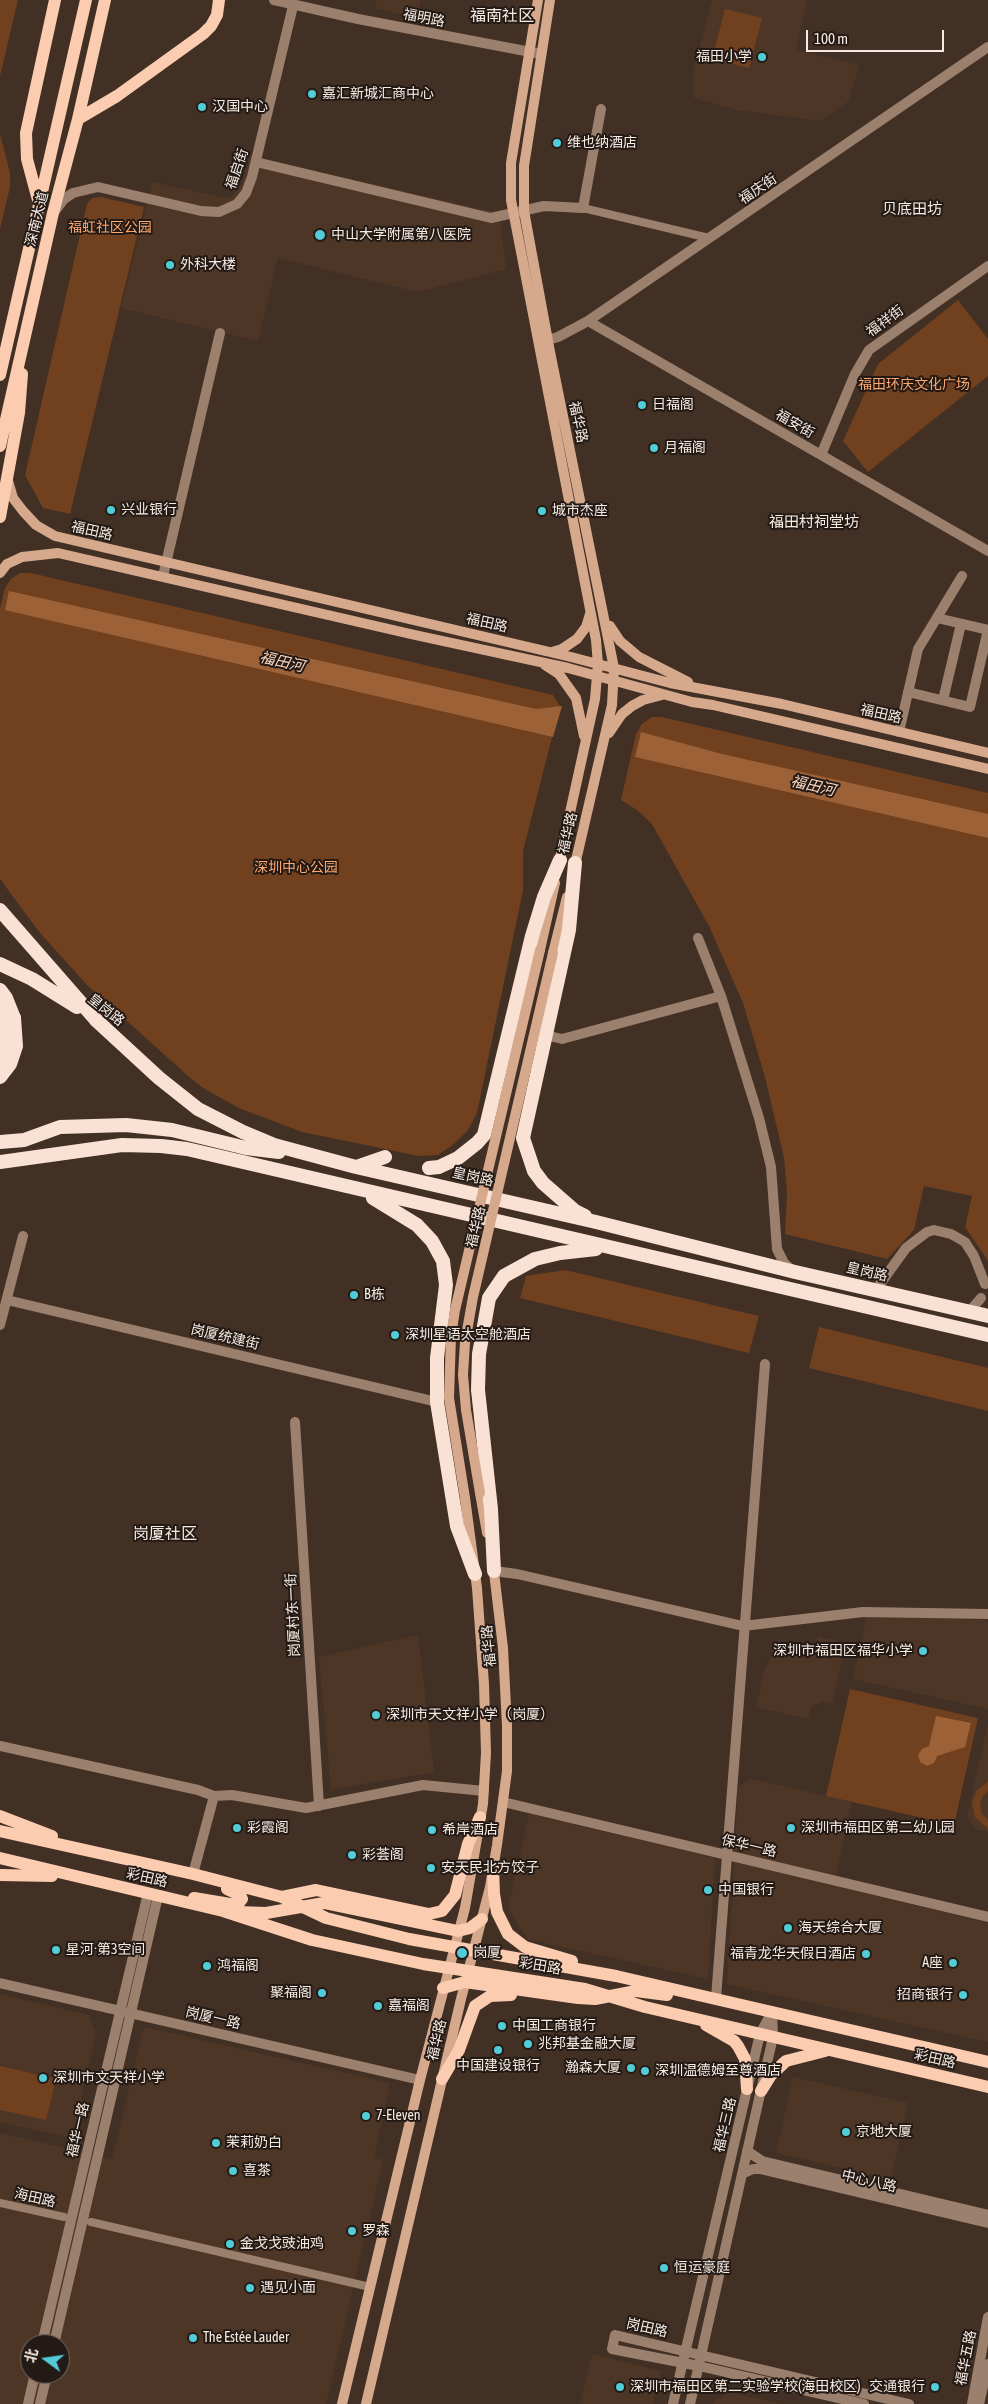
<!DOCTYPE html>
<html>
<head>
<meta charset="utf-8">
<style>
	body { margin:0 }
	#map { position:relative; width:988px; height:2404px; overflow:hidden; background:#423025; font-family:"Asap Condensed","Noto Sans SC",sans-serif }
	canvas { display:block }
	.north { position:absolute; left:20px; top:2334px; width:50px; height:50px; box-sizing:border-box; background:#231a15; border:1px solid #776d67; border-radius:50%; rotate:284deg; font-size:14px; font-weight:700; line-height:20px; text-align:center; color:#f6eae3 }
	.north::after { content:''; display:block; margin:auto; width:18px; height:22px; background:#52ccd6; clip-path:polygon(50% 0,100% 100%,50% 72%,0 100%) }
	.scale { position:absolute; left:806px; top:30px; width:138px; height:22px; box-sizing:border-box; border:2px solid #f6eae3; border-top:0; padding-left:6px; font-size:15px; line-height:18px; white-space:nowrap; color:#f6eae3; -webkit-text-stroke:4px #231a15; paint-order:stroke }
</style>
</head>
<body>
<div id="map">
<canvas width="988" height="2404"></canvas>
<div class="north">北</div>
<div class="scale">100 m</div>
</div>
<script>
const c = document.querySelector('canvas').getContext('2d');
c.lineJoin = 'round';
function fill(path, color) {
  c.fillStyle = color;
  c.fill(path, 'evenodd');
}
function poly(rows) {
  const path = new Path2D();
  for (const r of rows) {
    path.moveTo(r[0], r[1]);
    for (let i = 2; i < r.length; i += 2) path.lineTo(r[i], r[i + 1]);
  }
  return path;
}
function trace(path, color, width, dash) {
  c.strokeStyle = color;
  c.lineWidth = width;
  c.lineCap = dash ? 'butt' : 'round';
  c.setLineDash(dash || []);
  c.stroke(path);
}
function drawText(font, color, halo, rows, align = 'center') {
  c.font = font + ' "Asap Condensed","Noto Sans SC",sans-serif';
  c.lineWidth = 4;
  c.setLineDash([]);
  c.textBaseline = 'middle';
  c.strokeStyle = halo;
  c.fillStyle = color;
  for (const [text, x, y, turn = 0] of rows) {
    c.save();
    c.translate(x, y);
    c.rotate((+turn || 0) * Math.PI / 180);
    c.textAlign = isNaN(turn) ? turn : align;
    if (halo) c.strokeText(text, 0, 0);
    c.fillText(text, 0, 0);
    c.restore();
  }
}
const built = poly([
	[377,0,421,0,417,18,375,8],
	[712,0,807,0,796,50,859,65,849,101,820,121,738,110,694,98,694,68],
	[250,156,499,213,506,269,418,292,278,258,258,341,121,308,152,182,226,198,232,196,242,184],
	[867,1615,984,1620,988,1624,988,1709,853,1679],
	[418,1635,434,1772,331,1789,319,1657],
	[818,1636,846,1643,832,1703,822,1701,811,1707,808,1719,756,1707,765,1669,772,1656,790,1646,815,1649],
	[988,1724,988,1832,975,1829,967,1817],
	[751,1779,852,1802,835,1878,734,1855,738,1787],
	[529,1814,715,1858,708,1979,527,1939,508,1908],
	[734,1862,988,1923,988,2042,727,1984],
	[0,1994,89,2015,96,2033,72,2138,0,2122],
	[144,2027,390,2083,374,2158,383,2160,326,2404,0,2404,0,2133,112,2159],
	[30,2344,60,2344,60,2374,30,2374],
	[793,2077,908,2103,891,2179,776,2153],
	[592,2354,661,2371,653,2404,580,2404],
	[729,2392,781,2404,712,2404]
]);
const green = poly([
	[0,0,18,0,0,76],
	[725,9,762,18,749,68,712,59],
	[0,134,10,173,10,187,0,229],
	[101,197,144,207,70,514,43,508,25,475,87,204,92,198],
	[958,300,988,339,988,376,868,472,843,441,878,364],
	[20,573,31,573,553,695,560,706,523,851,523,890,477,1113,468,1130,454,1144,438,1155,419,1156,302,1132,239,1108,203,1088,188,1076,87,985,40,933,0,879,0,608,5,588,11,579],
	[652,717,662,717,988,793,988,1261,965,1227,972,1196,924,1186,914,1230,887,1259,785,1234,787,1193,784,1158,765,1077,743,1003,710,928,652,824,637,810,621,800,636,734,642,724],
	[565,1270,759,1316,749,1353,520,1298,526,1276],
	[819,1327,988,1368,988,1411,809,1368],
	[850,1689,978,1718,954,1825,826,1796],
	[988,1782,988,1791,983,1795,980,1804,982,1813,988,1820,988,1829,975,1817,972,1803,977,1790],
	[0,2066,56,2079,46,2120,0,2110]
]);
const water = poly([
	[9,591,536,709,562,706,553,737,5,610],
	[641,732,722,754,988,814,988,838,635,757],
	[936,1716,971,1723,965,1747,937,1756,934,1763,927,1766,920,1762,918,1755,922,1749,929,1746]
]);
const pedestrian = poly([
	[583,208,709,238],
	[0,2203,64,2217],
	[91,2222,370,2287]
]);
const minor = poly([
	[256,162,491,218,544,206,583,208,601,109],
	[55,211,64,199,73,193,98,187,201,211,219,212,237,204,246,193,252,177,293,6],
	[163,576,220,333],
	[937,618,988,630],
	[908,692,970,707,988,630],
	[943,700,961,624],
	[899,732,918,649,962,576],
	[698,938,721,996,759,1118,771,1167,777,1249,784,1263,792,1270],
	[545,1035,562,1039,721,996],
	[875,1291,906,1248,927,1232,934,1230,951,1234,965,1242,974,1256,985,1284],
	[7,1300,437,1402],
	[969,1312,981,1298],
	[0,1325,23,1236],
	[295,1422,319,1806],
	[494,1571,517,1574,743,1626,863,1612,988,1614],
	[0,1746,198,1790,214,1796,232,1795,306,1808,423,1785,484,1791],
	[503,1802,988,1917],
	[193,1874,214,1796],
	[0,1983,420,2080],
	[716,1998,765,1364]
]);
const tertiary = poly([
	[274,0,358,19,541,54],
	[588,321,988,551],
	[541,342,558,337,588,321,988,47],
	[821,455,855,374,869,350,988,266],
	[747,2151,762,2161,988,2215],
	[744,2173,753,2169,760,2169,988,2223],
	[42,2344,148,1893],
	[54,2344,158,1896],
	[28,2404,35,2374],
	[40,2404,47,2374],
	[673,2404,760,2034,772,2012],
	[690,2404,773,2037,772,2012],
	[864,2404,699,2366,612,2349,615,2335,909,2404],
	[972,2404,988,2317],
	[979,2404,988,2364]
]);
const secondary = poly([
	[538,0,511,163,511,200,596,640,598,664,595,699,558,867],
	[550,0,524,166,524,211,550,352,614,668,612,705,574,869],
	[8,481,13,498,23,511,36,525,55,536,571,657,670,683,782,704,988,753],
	[0,573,7,564,22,557,58,553,415,635,568,668,692,702,713,705,988,769],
	[610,626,620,641,639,657,688,682],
	[552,652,562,649,577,639,586,627,590,614],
	[545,665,559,674,576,698,584,736],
	[609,733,622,714,632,706,643,700,662,695],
	[540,950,555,883],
	[553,953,567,897],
	[480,1493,487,1533],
	[342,2404,420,2080,465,1908,483,1804,486,1753,484,1684,477,1588,465,1498],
	[366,2404,461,1999,490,1887,497,1845,507,1771,507,1726,503,1648,493,1564]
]);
const primary = poly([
	[78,119,117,96,203,34,211,26,217,15,219,0],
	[38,200,27,159,26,133,55,0],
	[0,375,86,0],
	[0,446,53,213,78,119,105,0],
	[0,517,19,413,22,374],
	[0,1816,52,1836],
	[0,1831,193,1874,282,1897,316,1890,429,1914,442,1911,455,1895,468,1844,480,1817],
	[0,1858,223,1911,312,1940,423,1964,585,1989,645,2007,988,2087],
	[493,1868,494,1894,497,1912,508,1934,525,1947,572,1961],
	[0,1875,52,1876],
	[282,1897,326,1918,409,1939,616,1976,988,2062],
	[194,1898,230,1904,239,1903,242,1899,240,1895,227,1889],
	[238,1912,266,1913,324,1903,458,1931,470,1928,482,1919],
	[443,1988,465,1982,578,1998,595,1999,636,1991,667,1995],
	[706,2025,734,2041,738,2046,745,2059,747,2089],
	[442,2079,459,2050,475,2006,490,1996,511,1995],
	[761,2091,771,2075,786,2061,825,2051]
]);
const trunk = poly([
	[575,863,569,930,523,1138,534,1171,543,1183,575,1211,585,1216],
	[0,1008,7,1039,6,1050,0,1062],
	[96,1020,159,1078,198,1109,243,1132,274,1145,356,1167,596,1222,795,1272,988,1316],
	[0,1077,10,1064,16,1046,14,1018],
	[0,1142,24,1140,60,1127,126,1125,172,1130,246,1148,279,1152],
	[0,1162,122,1145,161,1146,187,1149,988,1335],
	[356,1167,385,1157],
	[429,1168,439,1167,458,1158,477,1143,484,1135,532,936,544,897,560,860],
	[373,1198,417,1225,432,1241,443,1261,446,1285,437,1358,437,1402,457,1526,475,1574],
	[494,1571,491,1509,478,1390,479,1354,489,1298,504,1276,535,1259,560,1253,596,1249]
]);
const secondaryBridge = poly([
	[480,1493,466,1410,463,1375,465,1342,473,1297,553,953],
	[465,1498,449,1398,451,1336,455,1310,540,950]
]);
const trunkBridge = poly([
	[0,910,96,1020],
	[0,964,32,979,77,1007],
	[0,990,6,998,14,1018]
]);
const markers = [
	[762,57,5,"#52ccd6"],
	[312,94,5,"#52ccd6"],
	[202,107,5,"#52ccd6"],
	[557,143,5,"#52ccd6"],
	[320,235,6,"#52ccd6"],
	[170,265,5,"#52ccd6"],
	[642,405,5,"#52ccd6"],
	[654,448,5,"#52ccd6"],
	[111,510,5,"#52ccd6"],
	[542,511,5,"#52ccd6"],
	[354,1295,5,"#52ccd6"],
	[395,1335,5,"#52ccd6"],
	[923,1651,5,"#52ccd6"],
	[376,1715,5,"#52ccd6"],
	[237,1828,5,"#52ccd6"],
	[791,1828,5,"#52ccd6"],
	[432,1830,5,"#52ccd6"],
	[352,1855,5,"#52ccd6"],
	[431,1868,5,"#52ccd6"],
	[708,1890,5,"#52ccd6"],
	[788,1928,5,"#52ccd6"],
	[56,1950,5,"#52ccd6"],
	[462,1953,6,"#52ccd6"],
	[866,1954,5,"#52ccd6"],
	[953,1963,5,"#52ccd6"],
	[207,1966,5,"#52ccd6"],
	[322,1993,5,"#52ccd6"],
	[963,1995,5,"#52ccd6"],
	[378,2006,5,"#52ccd6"],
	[502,2026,5,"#52ccd6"],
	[528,2044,5,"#52ccd6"],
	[498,2050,5,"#52ccd6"],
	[631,2068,5,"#52ccd6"],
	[645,2071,5,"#52ccd6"],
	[43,2078,5,"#52ccd6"],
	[366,2116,5,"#52ccd6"],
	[846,2132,5,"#52ccd6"],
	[216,2143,5,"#52ccd6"],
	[233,2171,5,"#52ccd6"],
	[352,2231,5,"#52ccd6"],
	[230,2244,5,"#52ccd6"],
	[664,2268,5,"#52ccd6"],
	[250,2288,5,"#52ccd6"],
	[193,2338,5,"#52ccd6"],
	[620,2387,5,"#52ccd6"],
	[935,2387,5,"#52ccd6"]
];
const streetNames = [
	["福明路",424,18,11],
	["福启街",237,169,-71],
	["福庆街",758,189,-34],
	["深南大道",37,219,-76],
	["福祥街",885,321,-36],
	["福华路",578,422,78],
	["福安街",795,424,30],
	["福田路",92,531,13],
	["福田路",487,623,13],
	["福田路",881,714,13],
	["福华路",568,833,-77],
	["皇岗路",106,1010,39],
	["皇岗路",473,1177,13],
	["福华路",476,1227,-77],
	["皇岗路",867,1272,13],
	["岗厦统建街",225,1337,13],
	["岗厦村东一街",293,1615,-93],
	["福华路",489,1646,-96],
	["保华一路",749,1846,13],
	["彩田路",147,1878,13],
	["彩田路",540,1966,10],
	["岗厦一路",213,2018,13],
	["福华路",437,2040,-77],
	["彩田路",935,2059,13],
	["福华三路",725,2125,-77],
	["福华一路",78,2130,-77],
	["中心八路",869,2181,13],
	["海田路",35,2198,13],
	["岗田路",647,2328,13],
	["福华五路",966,2358,-79]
];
const poiNames = [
	["福田小学",752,57,"right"],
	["嘉汇新城汇商中心",322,94],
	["汉国中心",212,107],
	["维也纳酒店",567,143],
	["中山大学附属第八医院",331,235],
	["外科大楼",180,265],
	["日福阁",652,405],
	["月福阁",664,448],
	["兴业银行",121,510],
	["城市杰座",552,511],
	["B栋",364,1295],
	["深圳星语太空舱酒店",405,1335],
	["深圳市福田区福华小学",913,1651,"right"],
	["深圳市天文祥小学（岗厦）",386,1715],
	["彩霞阁",247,1828],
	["深圳市福田区第二幼儿园",801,1828],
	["希岸酒店",442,1830],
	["彩荟阁",362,1855],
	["安天民北方饺子",441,1868],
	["中国银行",718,1890],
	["海天综合大厦",798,1928],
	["星河·第3空间",66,1950],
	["岗厦",473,1953],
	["福青龙华天假日酒店",856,1954,"right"],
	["A座",943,1963,"right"],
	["鸿福阁",217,1966],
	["聚福阁",312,1993,"right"],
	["招商银行",953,1995,"right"],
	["嘉福阁",388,2006],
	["中国工商银行",512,2026],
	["兆邦基金融大厦",538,2044],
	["中国建设银行",498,2066,"center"],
	["瀚森大厦",621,2068,"right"],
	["深圳温德姆至尊酒店",655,2071],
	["深圳市文天祥小学",53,2078],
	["7-Eleven",376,2116],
	["京地大厦",856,2132],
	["茉莉奶白",226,2143],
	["喜茶",243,2171],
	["罗森",362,2231],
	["金戈戈豉油鸡",240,2244],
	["恒运豪庭",674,2268],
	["遇见小面",260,2288],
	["The Estée Lauder",203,2338],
	["深圳市福田区第二实验学校(海田校区)",630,2387],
	["交通银行",925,2387,"right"]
];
const parkNames = [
	["福虹社区公园",110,228],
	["福田环庆文化广场",914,385],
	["深圳中心公园",296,868]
];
const neighbourhoodNames = [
	["贝底田坊",912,209],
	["福田村祠堂坊",814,522]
];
const waterNames = [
	["福田河",282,662,13],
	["福田河",813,786,13]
];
const quarterNames = [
	["福南社区",502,16],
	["岗厦社区",165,1534]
];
fill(built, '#4e3627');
fill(green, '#70401f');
fill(water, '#9d6138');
trace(pedestrian, '#9c806e', 8);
trace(minor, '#9c806e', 10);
trace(tertiary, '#9c806e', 10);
trace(secondary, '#d6a98d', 10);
trace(primary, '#fbccb0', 12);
trace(trunk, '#f9e2d4', 14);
trace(secondaryBridge, '#d6a98d', 10);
trace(trunkBridge, '#f9e2d4', 14);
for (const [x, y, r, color] of markers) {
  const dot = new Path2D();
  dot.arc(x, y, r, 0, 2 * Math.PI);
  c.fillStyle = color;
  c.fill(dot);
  trace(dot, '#231a15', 2);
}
drawText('14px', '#f6eae3', '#231a15', streetNames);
drawText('14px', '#f6eae3', '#231a15', poiNames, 'left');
drawText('14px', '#fea76e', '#231a15', parkNames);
drawText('15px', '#f6eae3', '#231a15', neighbourhoodNames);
drawText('italic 15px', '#fad5bf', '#231a15', waterNames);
drawText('16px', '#f6eae3', '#231a15', quarterNames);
</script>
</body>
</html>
